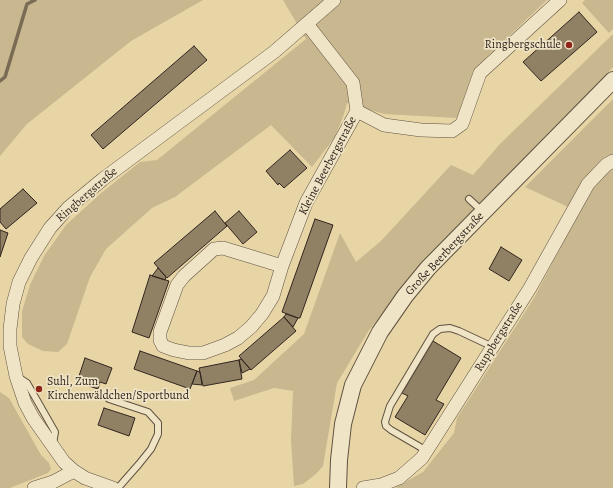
<!DOCTYPE html>
<html>
<head>
<meta charset="utf-8">
<style>
	body { margin:0 }
	canvas { display:block; background:#e7d5a6 }
</style>
</head>
<body>
<canvas width="613" height="488"></canvas>
<script>
const c = document.querySelector('canvas').getContext('2d');
c.lineJoin = 'round';
function fill(path, color) {
  c.fillStyle = color;
  c.fill(path, 'evenodd');
}
function poly(rows) {
  const path = new Path2D();
  for (const r of rows) {
    path.moveTo(r[0], r[1]);
    for (let i = 2; i < r.length; i += 2) path.lineTo(r[i], r[i + 1]);
  }
  return path;
}
function trace(path, color, width, dash) {
  c.strokeStyle = color;
  c.lineWidth = width;
  c.lineCap = dash ? 'butt' : 'round';
  c.setLineDash(dash || []);
  c.stroke(path);
}
function drawText(font, color, halo, rows, align = 'center') {
  c.font = font + ' Alegreya,serif';
  c.lineWidth = 3.5;
  c.setLineDash([]);
  c.textBaseline = 'middle';
  c.strokeStyle = halo;
  c.fillStyle = color;
  for (const [text, x, y, turn = 0] of rows) {
    c.save();
    c.translate(x, y);
    c.rotate((+turn || 0) * Math.PI / 180);
    c.textAlign = isNaN(turn) ? turn : align;
    if (halo) c.strokeText(text, 0, 0);
    c.fillText(text, 0, 0);
    c.restore();
  }
}
const green = poly([
	[0,0,203,0,131,41,27,124,0,156],
	[283,0,547,0,474,69,457,118,384,114,347,103,344,114,335,137,312,167,271,125,175,197,152,208,106,249,90,277,67,344,58,352,43,351,28,344,22,337,22,311,30,285,44,256,66,225,100,194,140,162,157,160,306,39],
	[585,0,613,0,613,29,609,33,582,3],
	[613,34,613,67,562,122,486,200,468,215,419,266,369,330,337,383,323,466,316,474,303,484,294,486,291,440,293,391,274,388,234,401,230,388,254,380,304,334,340,233,356,262,381,241,451,165,473,175,500,144],
	[613,99,613,488,395,488,423,472,454,433,457,418,534,298,579,212,525,187],
	[0,392,9,398,41,455,49,463,51,469,48,473,10,488,0,488]
]);
const stream = poly([
	[0,81,5,77,27,4,35,0]
]);
const building = poly([
	[579,12,597,32,541,81,523,62,579,12],
	[194,46,207,60,103,149,91,135,194,46],
	[290,150,307,168,284,188,279,183,278,185,266,171,290,150],
	[23,189,37,203,6,229,0,222,0,209,23,189],
	[215,211,227,226,167,278,154,263,215,211],
	[239,211,257,232,243,244,225,223,239,211],
	[315,219,333,225,300,318,298,318,282,312,315,219],
	[0,230,8,233,0,257,0,230],
	[501,247,522,260,509,281,489,269,501,247],
	[158,268,166,277,165,280,152,276,158,268],
	[150,275,169,281,149,338,132,332,150,275],
	[286,314,298,318,293,327,284,317,286,314],
	[284,317,296,331,251,370,239,356,284,317],
	[433,341,461,358,436,400,444,404,425,435,395,417,408,396,402,393,433,341],
	[140,351,197,371,190,389,134,369,140,351],
	[85,358,112,368,106,384,100,382,98,389,77,382,85,358],
	[241,359,250,369,242,373,239,360,241,359],
	[239,360,242,379,203,386,199,368,239,360],
	[197,371,200,372,202,385,192,384,197,371],
	[104,408,135,418,129,436,98,425,104,408]
]);
const service = poly([
	[469,199,482,211],
	[18,377,27,383,55,432,53,444],
	[109,399,148,412,158,423,158,434,151,449,139,464,118,488],
	[427,451,391,430,386,426,385,422,390,406,433,334,440,329,450,328,459,331,493,347]
]);
const minor = poly([
	[307,24,353,83,357,111,384,125,421,130,452,131,462,124,480,73,560,0],
	[282,266,273,296,262,314,251,327,238,338,225,345,203,353,189,353,174,350,163,346,160,340,160,332,177,285,184,276,214,249,223,248,282,266,306,203,357,111],
	[34,488,53,482,74,471],
	[113,488,85,478,74,471,64,462,33,418,25,403,16,376,10,346,10,329,13,304,19,282,31,258,50,228,68,208,103,179,274,52,334,0],
	[363,488,381,485,399,478,422,458,530,288,588,184,606,165,613,161]
]);
const tertiary = poly([
	[338,488,339,460,343,424,353,385,380,332,405,296,428,268,613,80]
]);
const markers = [
	[569,45,4,"#8f2418"],
	[39,389,4,"#8f2418"]
];
const poiNames = [
	["Ringbergschule",561,45],
	["Suhl, Zum",47,382,"left"],
	["Kirchenwäldchen/Sportbund",47,396,"left"]
];
const streetNames = [
	["Kleine Beerbergstraße",328,166,-62],
	["Ringbergstraße",87,195,-41],
	["Große Beerbergstraße",445,254,-47],
	["Ruppbergstraße",499,337,-58]
];
fill(green, '#c8b78f');
trace(stream, '#796b54', 3.5);
fill(building, '#908165');
trace(building, '#32251f', 1);
trace(service, '#5f5141', 8);
trace(minor, '#5f5141', 14);
trace(tertiary, '#5f5141', 18);
trace(service, '#efe4c5', 6);
trace(minor, '#efe4c5', 13);
trace(tertiary, '#efe4c5', 16);
for (const [x, y, r, color] of markers) {
  const dot = new Path2D();
  dot.arc(x, y, r, 0, 2 * Math.PI);
  c.fillStyle = color;
  c.fill(dot);
  trace(dot, '#efe4c5', 1.5);
}
drawText('12px', '#32251f', '#efe4c5', poiNames, 'right');
drawText('12px', '#32251f', '#efe4c5', streetNames);
</script>
</body>
</html>
